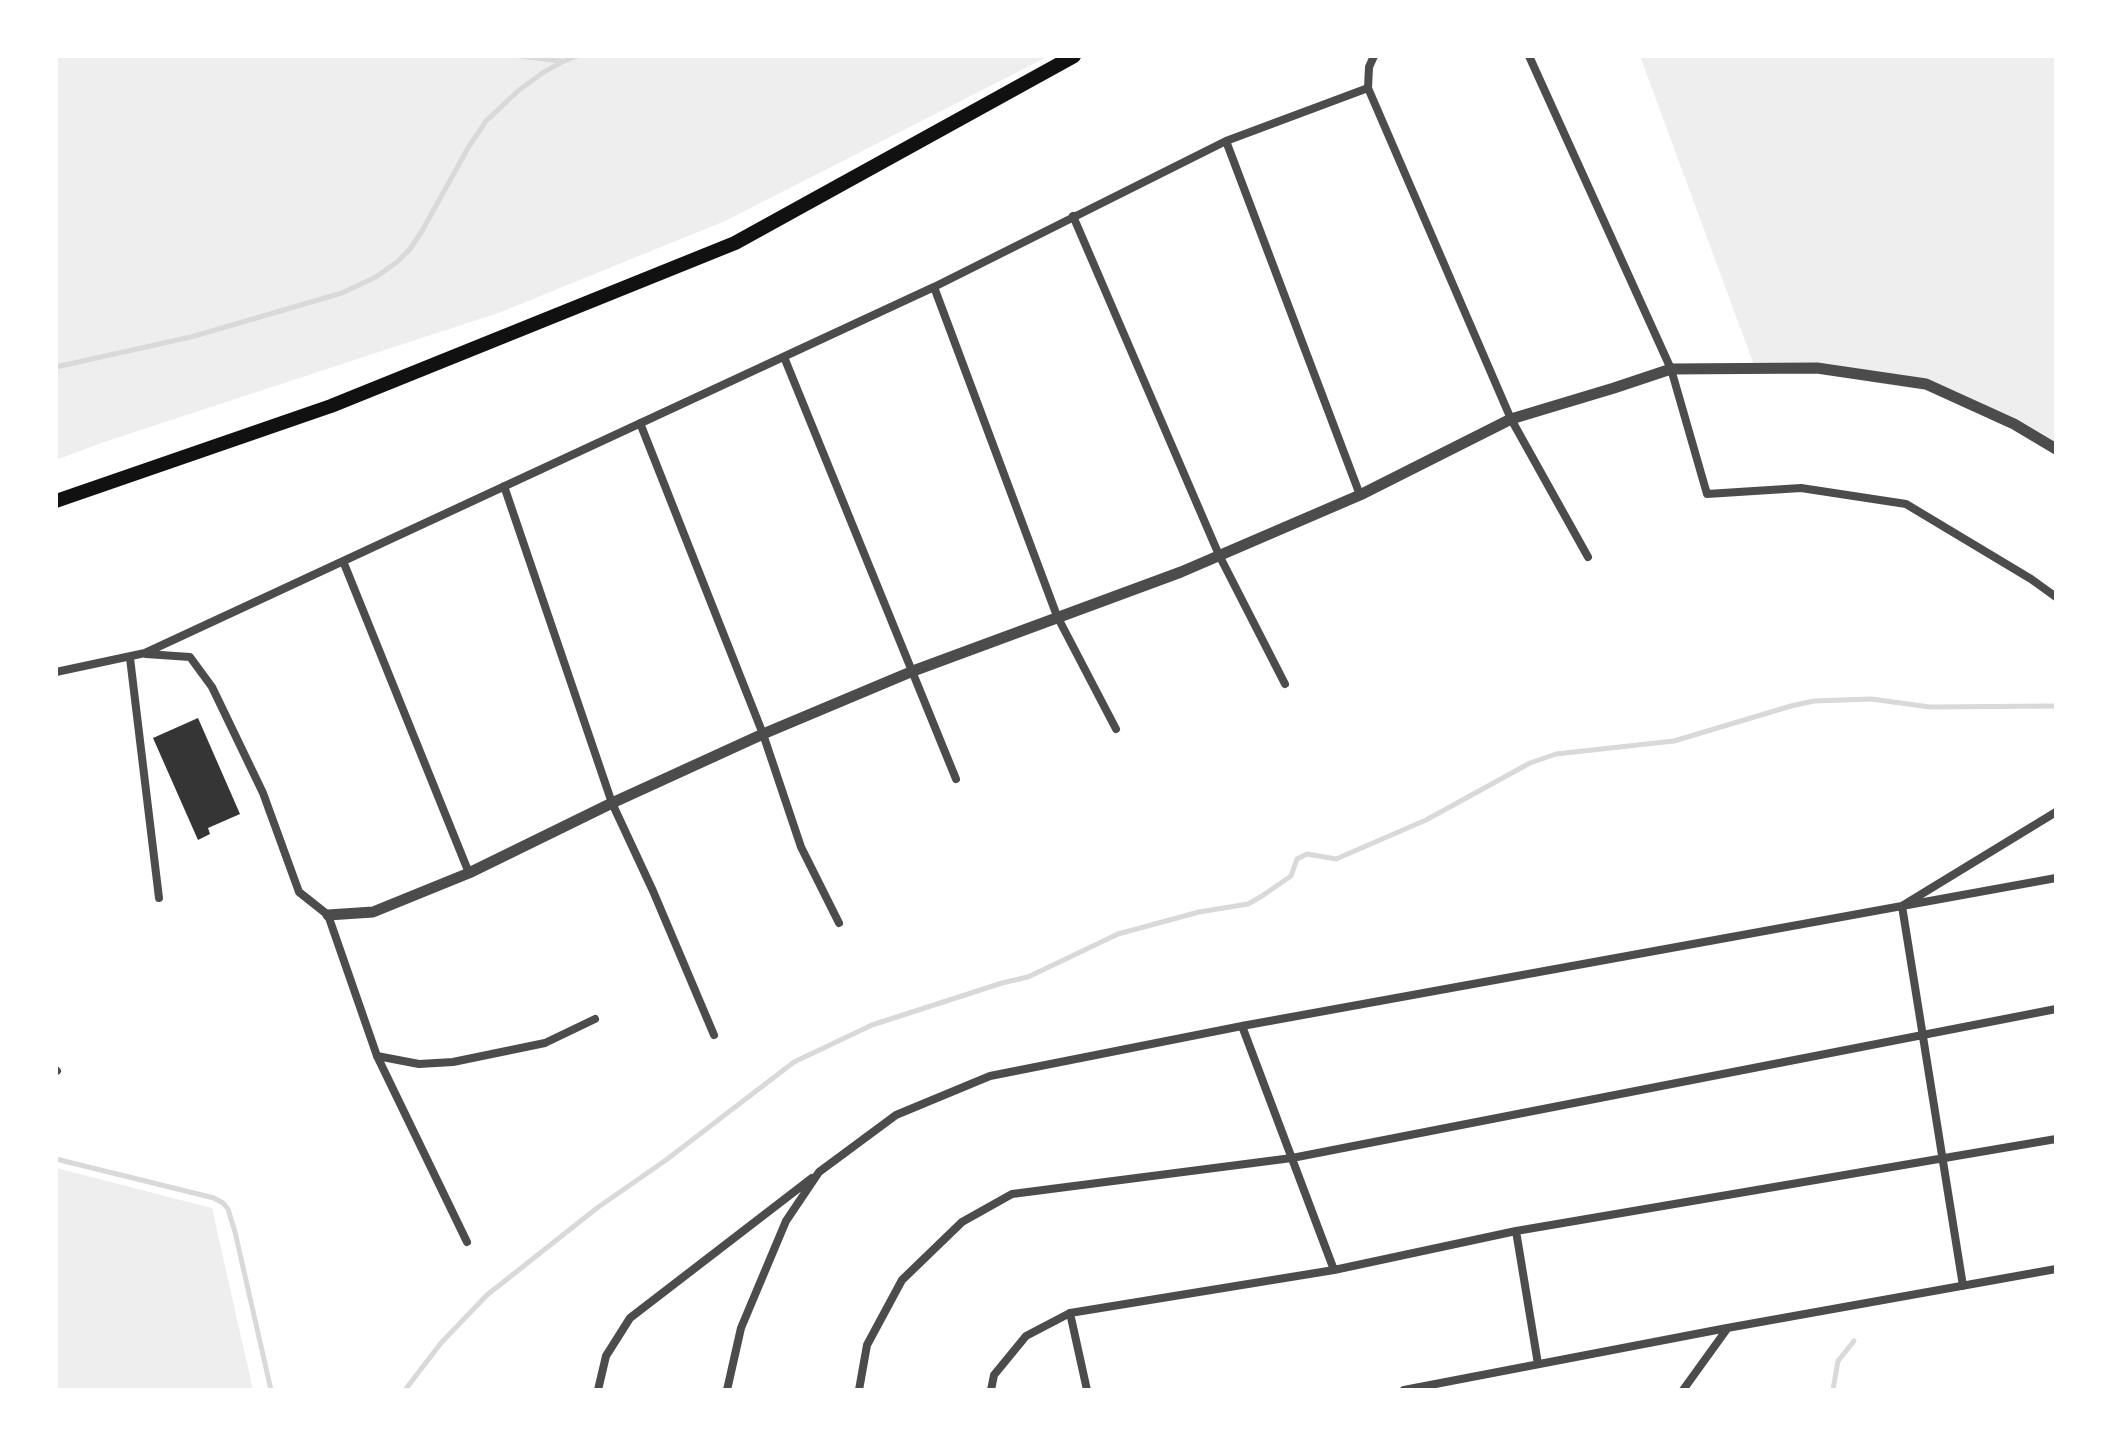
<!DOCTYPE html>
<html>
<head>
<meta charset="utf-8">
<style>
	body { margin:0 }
	#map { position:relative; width:2112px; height:1446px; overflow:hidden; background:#fff; font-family:Lato,sans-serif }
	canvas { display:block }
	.frame { position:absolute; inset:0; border:58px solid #fff; pointer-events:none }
</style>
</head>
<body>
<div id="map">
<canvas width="2112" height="1446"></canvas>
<div class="frame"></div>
</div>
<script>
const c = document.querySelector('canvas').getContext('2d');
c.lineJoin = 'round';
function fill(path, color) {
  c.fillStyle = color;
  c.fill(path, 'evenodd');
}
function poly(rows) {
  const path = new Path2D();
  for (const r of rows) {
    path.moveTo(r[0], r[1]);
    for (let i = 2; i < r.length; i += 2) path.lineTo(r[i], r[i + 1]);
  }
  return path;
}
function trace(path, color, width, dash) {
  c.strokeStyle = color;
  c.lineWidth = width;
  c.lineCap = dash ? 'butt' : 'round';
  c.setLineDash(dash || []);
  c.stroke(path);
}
const green = poly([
	[56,56,1049,56,725,221,501,312,107,441,56,460],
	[1640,56,2056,56,2056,450,1958,396,1792,369,1754,365],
	[56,1168,212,1208,253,1390,56,1390]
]);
const stream = poly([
	[520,56,561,61],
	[56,367,191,337,342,293,376,277,397,262,410,249,422,231,468,148,486,121,519,90,544,72,562,62,577,56],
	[56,1159,214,1198,223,1203,228,1209,235,1232,271,1390],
	[405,1390,441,1343,487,1295,597,1208,666,1160,794,1062,872,1025,1002,983,1028,977,1118,934,1199,912,1248,904,1262,896,1291,876,1297,859,1307,854,1336,859,1426,820,1530,763,1556,754,1674,741,1791,706,1814,701,1871,699,1930,707,2056,706],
	[1833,1390,1838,1361,1854,1341]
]);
const building = poly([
	[198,718,240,814,208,828,210,834,198,840,153,738]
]);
const minor = poly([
	[1374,56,1369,67,1368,88,1511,419,1588,557],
	[1529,56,1671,369,1707,494,1801,488,1906,504,2031,579,2056,597],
	[1226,141,1360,495],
	[1073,216,1219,555,1285,684],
	[934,287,1057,616,1116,729],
	[784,357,956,779],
	[640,423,763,734,801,847,839,923],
	[504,486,612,803,653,891,714,1035],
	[343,561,469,873],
	[146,654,190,657,212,687,263,793,299,892,328,915,377,1056,467,1242],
	[130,658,159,898],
	[56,672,145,653,934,287,1226,141,1368,88],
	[1242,1026,1334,1270],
	[377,1056,419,1064,453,1062,545,1043,595,1019],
	[56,1070,57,1071],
	[1516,1231,1538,1364],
	[1963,1286,1902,906,2056,812],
	[1070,1313,1087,1390],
	[598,1390,606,1356,630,1318,812,1178],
	[727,1390,741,1328,786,1221,819,1172,896,1115,990,1076,1242,1026,2056,878],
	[859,1390,867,1345,902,1280,962,1222,1012,1194,1292,1158,2056,1009],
	[991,1390,994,1375,1026,1336,1070,1313,1334,1270,1516,1231,2056,1139],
	[1404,1390,1727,1328,2056,1269],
	[1683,1390,1727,1329]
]);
const tertiary = poly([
	[328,915,373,912,469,873,612,803,763,734,913,671,1181,572,1360,495,1511,419,1614,388,1671,369,1817,368,1926,384,2014,424,2056,449]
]);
const primary = poly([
	[56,501,331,406,735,243,1074,56]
]);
fill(green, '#eee');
trace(stream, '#d9d9d9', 5);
fill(building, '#353535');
trace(minor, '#4c4c4c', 8);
trace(tertiary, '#4c4c4c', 11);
trace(primary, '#111', 14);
</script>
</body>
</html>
